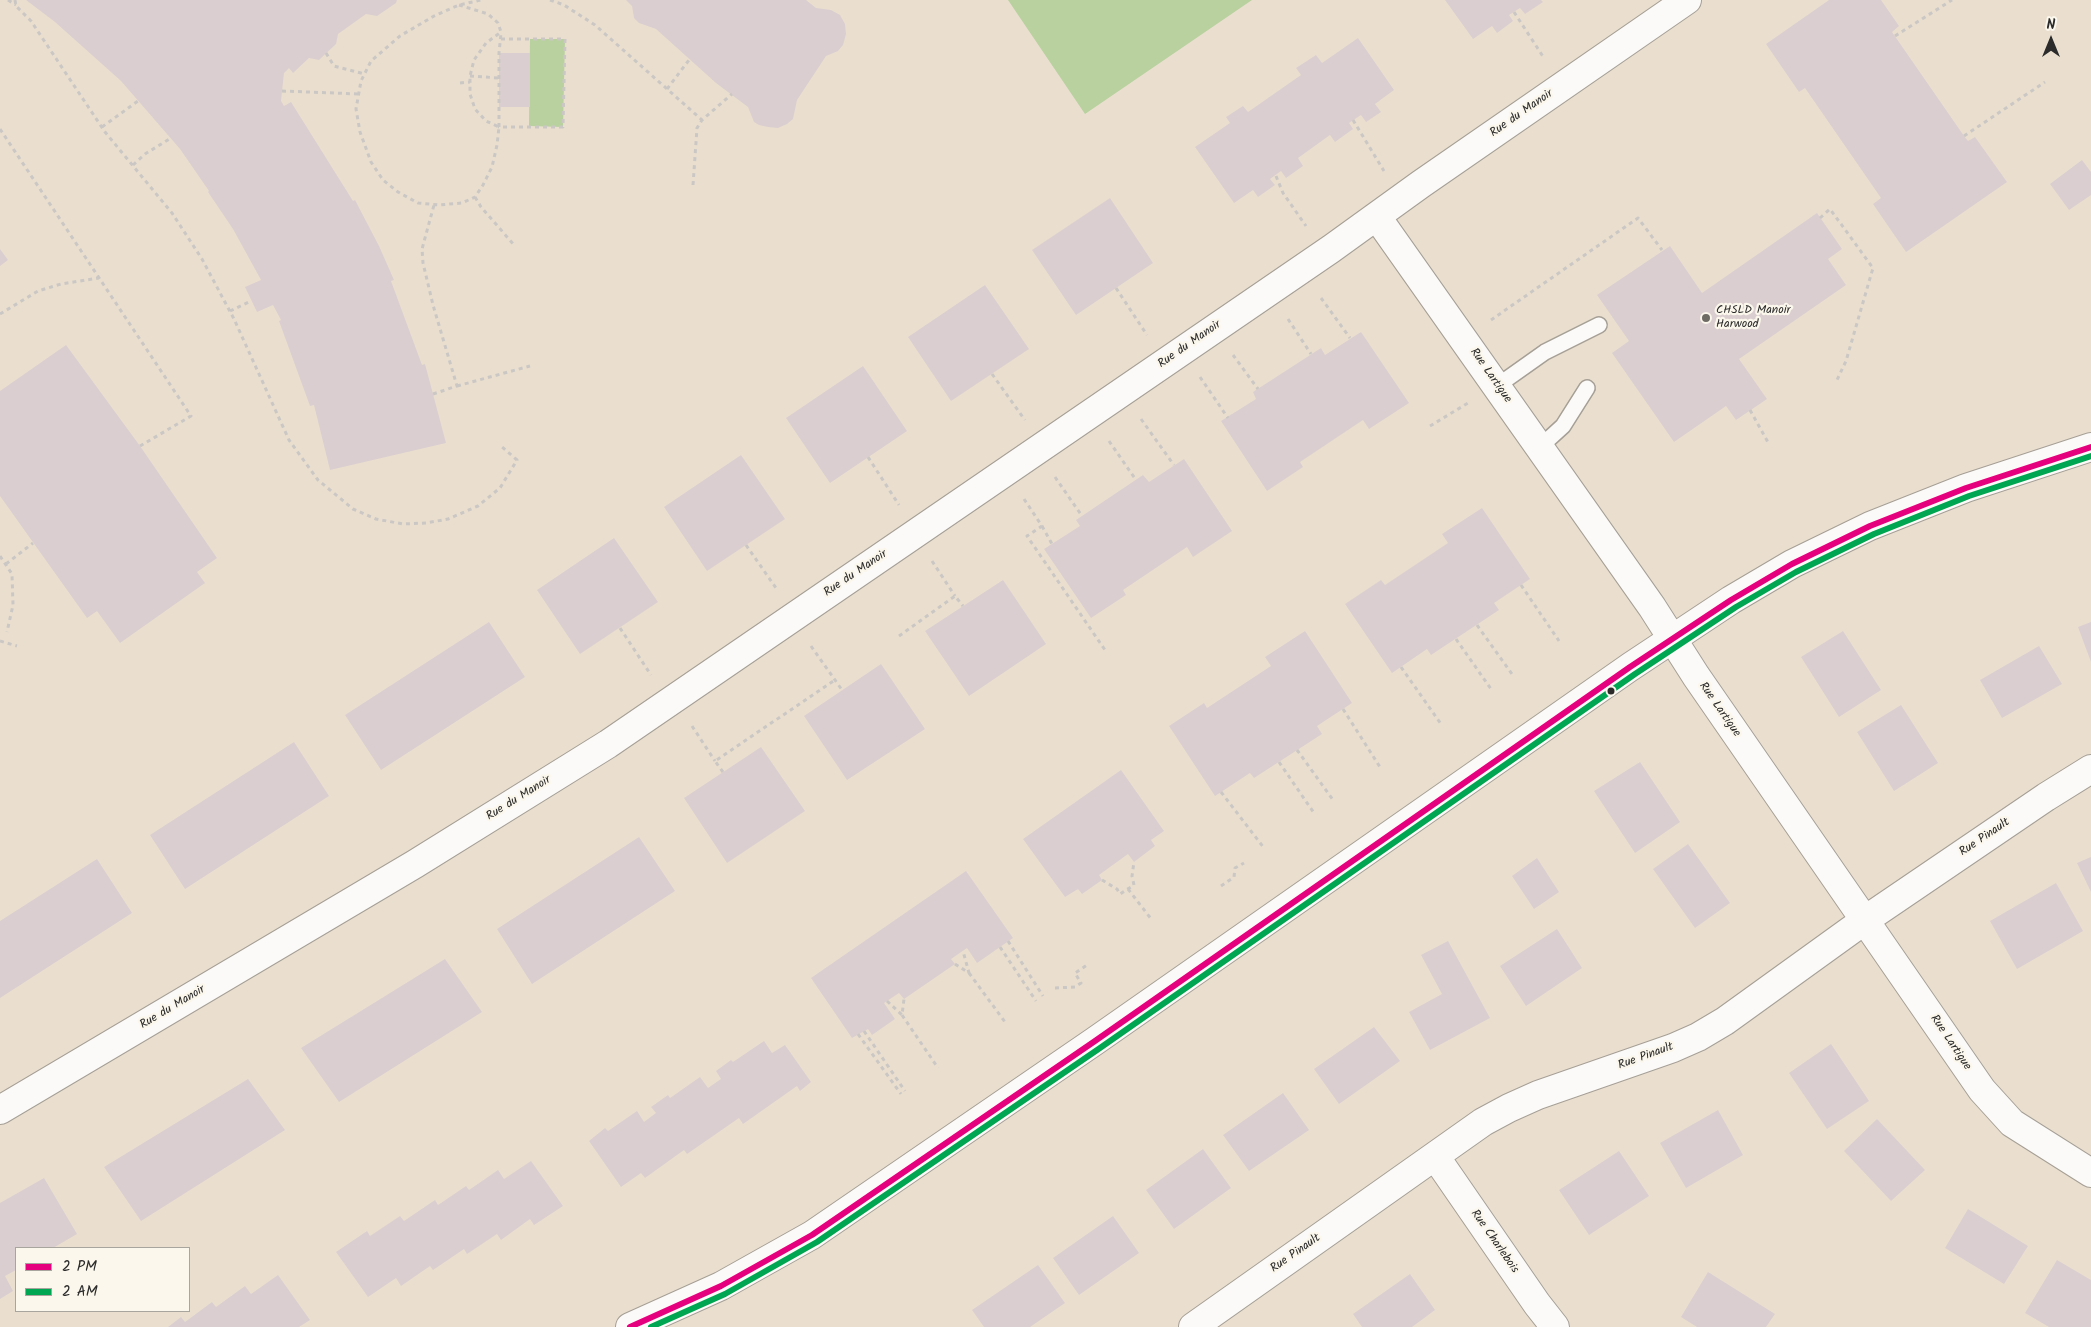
<!DOCTYPE html>
<html>
<head>
<meta charset="utf-8">
<style>
	body { margin:0 }
	#map { position:relative; width:2091px; height:1327px; overflow:hidden; background:#eadfcf; font-family:Kalam,sans-serif }
	canvas { display:block }
	.legend { position:absolute; left:15px; top:1247px; width:175px; height:65px; box-sizing:border-box; background:#fbf7ec; border:1px solid #a8a59f; margin:0; padding:6px 9px; list-style:none; font-size:15px; color:#2b2b2b }
	.legend li { display:flex; align-items:center; gap:10px; height:25px }
	.legend b { width:25px; border:1px solid #a8a59f }
	.north { position:absolute; left:2026px; top:15px; width:50px; height:50px; -webkit-text-stroke:4px #fbf7ec; paint-order:stroke; rotate:0deg; font-size:14px; font-weight:700; line-height:20px; text-align:center; color:#2b2b2b }
	.north::after { content:''; display:block; margin:auto; width:18px; height:22px; background:#2b2b2b; clip-path:polygon(50% 0,100% 100%,50% 72%,0 100%) }
</style>
</head>
<body>
<div id="map">
<canvas width="2091" height="1327"></canvas>
<ul class="legend">
<li><b style="height:6px;background:#e5007d"></b>2 PM</li>
<li><b style="height:6px;background:#00a651"></b>2 AM</li>
</ul>
<div class="north">N</div>
</div>
<script>
const c = document.querySelector('canvas').getContext('2d');
c.lineJoin = 'round';
function fill(path, color) {
  c.fillStyle = color;
  c.fill(path, 'evenodd');
}
function poly(rows) {
  const path = new Path2D();
  for (const r of rows) {
    path.moveTo(r[0], r[1]);
    for (let i = 2; i < r.length; i += 2) path.lineTo(r[i], r[i + 1]);
  }
  return path;
}
function trace(path, color, width, dash) {
  c.strokeStyle = color;
  c.lineWidth = width;
  c.lineCap = dash ? 'butt' : 'round';
  c.setLineDash(dash || []);
  c.stroke(path);
}
function drawText(font, color, halo, rows, align = 'center') {
  c.font = font + ' Kalam,sans-serif';
  c.lineWidth = 4.5;
  c.setLineDash([]);
  c.textBaseline = 'middle';
  c.strokeStyle = halo;
  c.fillStyle = color;
  for (const [text, x, y, turn = 0] of rows) {
    c.save();
    c.translate(x, y);
    c.rotate((+turn || 0) * Math.PI / 180);
    c.textAlign = isNaN(turn) ? turn : align;
    if (halo) c.strokeText(text, 0, 0);
    c.fillText(text, 0, 0);
    c.restore();
  }
}
const green = poly([
	[1008,0,1252,0,1085,114],
	[530,39,565,39,563,127,529,126]
]);
const building = poly([
	[26,0,397,0,396,3,377,16,366,14,338,34,336,44,319,60,309,58,293,73,289,68,284,73,281,101,284,106,291,102,353,201,355,200,379,246,394,280,391,281,422,365,425,364,446,443,330,470,314,405,310,406,279,321,281,320,273,305,257,312,245,287,261,280,233,229,208,192,209,191,180,149,121,81,55,22],
	[626,0,806,0,816,8,831,10,840,15,845,24,846,34,843,45,838,51,826,56,797,100,793,119,787,124,778,128,768,127,759,125,754,122,748,107,716,83,656,29,639,23,634,18,632,6],
	[1445,0,1541,0,1543,2,1525,14,1520,8,1509,15,1513,21,1497,33,1492,26,1473,39],
	[1829,0,1881,0,1899,26,1892,32,1964,136,1968,141,1975,137,2007,182,1906,252,1873,204,1881,198,1805,88,1799,92,1766,44],
	[1358,38,1394,90,1375,104,1381,112,1366,122,1361,115,1349,123,1353,129,1335,142,1330,135,1298,158,1303,166,1286,178,1281,171,1270,179,1275,185,1258,197,1253,190,1234,203,1195,147,1230,123,1226,117,1243,106,1248,112,1301,75,1296,68,1316,55,1322,63],
	[499,53,530,53,530,107,499,107],
	[2082,160,2091,172,2091,195,2069,210,2050,184],
	[1110,198,1153,263,1076,315,1032,250],
	[1817,213,1842,249,1828,259,1846,285,1739,359,1767,399,1736,420,1726,406,1674,442,1612,353,1629,341,1597,295,1670,246,1702,293],
	[0,249,8,260,0,266],
	[985,285,1029,349,951,401,908,337],
	[1361,332,1409,403,1369,429,1363,420,1300,462,1303,467,1267,491,1221,421,1256,399,1253,392,1321,348,1325,355],
	[66,345,140,446,217,558,197,572,205,583,120,643,97,611,87,618,0,496,0,391],
	[863,366,907,431,830,483,786,418],
	[741,455,785,519,707,571,664,507],
	[1184,459,1232,531,1193,557,1187,547,1123,590,1126,595,1091,618,1044,549,1080,526,1076,520,1143,475,1149,482],
	[1482,508,1530,579,1494,603,1499,610,1431,655,1427,649,1392,673,1345,604,1381,580,1385,585,1448,543,1442,534],
	[614,538,658,602,580,654,537,590],
	[1003,580,1046,644,969,696,925,631],
	[489,622,525,677,381,770,345,715],
	[2091,622,2091,662,2078,627],
	[1305,631,1352,703,1317,726,1322,734,1254,778,1250,773,1215,796,1169,726,1204,703,1207,708,1271,666,1265,657],
	[1843,631,1881,690,1839,717,1801,657],
	[2039,646,2062,684,2002,718,1980,680],
	[881,664,925,729,847,780,804,716],
	[1901,705,1938,763,1894,791,1857,732],
	[294,742,329,796,185,889,150,835],
	[761,747,805,811,727,863,684,798],
	[1640,762,1680,822,1635,853,1594,791],
	[1121,770,1164,831,1151,840,1155,846,1134,862,1128,854,1099,875,1102,880,1082,894,1078,889,1065,897,1023,839],
	[639,837,675,891,532,984,497,929],
	[1688,844,1730,903,1695,928,1653,869],
	[2091,857,2091,892,2077,863],
	[1537,858,1559,892,1534,909,1512,876],
	[97,859,132,913,0,998,0,921],
	[966,871,1013,938,977,963,967,948,951,959,955,964,904,999,899,993,884,1003,895,1019,872,1035,868,1029,852,1038,811,978],
	[2056,883,2083,931,2017,969,1990,921],
	[1557,929,1582,968,1526,1006,1500,966],
	[1448,941,1490,1018,1430,1050,1409,1012,1442,994,1421,955],
	[445,959,482,1012,339,1102,301,1048],
	[1374,1027,1400,1061,1339,1104,1314,1069],
	[764,1041,772,1053,785,1045,811,1082,800,1091,797,1086,743,1124,739,1118,687,1154,684,1150,645,1178,641,1173,621,1187,589,1141,605,1128,608,1131,637,1111,644,1122,656,1113,651,1107,668,1095,670,1098,700,1077,708,1088,721,1079,716,1071,731,1060,733,1062],
	[1831,1044,1869,1101,1827,1129,1789,1073],
	[248,1079,285,1130,141,1221,104,1167],
	[1283,1093,1309,1130,1249,1171,1223,1135],
	[1718,1110,1743,1155,1686,1188,1660,1143],
	[1877,1119,1925,1170,1891,1201,1844,1151],
	[1203,1149,1231,1188,1174,1229,1146,1190],
	[1619,1151,1649,1196,1589,1235,1559,1190],
	[531,1161,563,1206,534,1225,530,1219,501,1240,497,1234,467,1254,464,1249,433,1270,430,1266,401,1286,396,1278,368,1297,336,1252,367,1231,370,1236,400,1216,404,1221,435,1200,438,1205,466,1186,469,1190,498,1170,504,1179],
	[44,1178,77,1234,53,1248,16,1248,16,1270,5,1276,13,1291,0,1299,0,1203],
	[1968,1209,2028,1246,2004,1284,1945,1248],
	[1113,1216,1139,1253,1079,1295,1053,1258],
	[2057,1260,2091,1280,2091,1327,2049,1327,2025,1313],
	[1038,1265,1065,1303,1030,1327,984,1327,972,1310],
	[1708,1272,1775,1314,1766,1327,1697,1327,1681,1317],
	[1410,1274,1435,1310,1412,1327,1362,1327,1353,1314],
	[278,1275,310,1320,299,1327,168,1327,181,1317,185,1322,212,1302,216,1307,245,1286,251,1294]
]);
const path = poly([
	[8,0,16,5],
	[15,0,16,6,31,21,105,132,172,213,202,259,234,319,289,440,318,480,353,509,376,519,403,524,426,523,448,519,478,506,500,488,517,460,501,446],
	[550,0,564,5,595,25,702,120],
	[459,5,488,14,498,23,501,32,486,43,474,60,470,76,470,94,475,109,486,121,499,127,497,145,492,167,483,185,475,197,462,203,439,205,418,203,398,192,383,180,371,162,360,132,356,109,361,81,371,61,400,36,434,16,459,5,481,0],
	[1514,12,1544,58],
	[1895,36,1952,0],
	[501,39,565,39,563,127,499,127,499,53,501,33],
	[326,53,334,66,365,74],
	[470,76,499,78],
	[460,83,470,82],
	[667,89,689,60],
	[282,91,359,94],
	[1353,120,1384,171],
	[102,127,138,101],
	[0,129,191,416,140,446],
	[1964,136,2045,82],
	[133,165,145,154,171,138],
	[1276,176,1283,193,1306,226],
	[693,185,697,128,702,120,732,94],
	[475,197,481,207,515,246],
	[1820,218,1830,209,1873,268,1846,361,1837,380],
	[1116,288,1147,335],
	[1321,298,1350,338],
	[230,311,251,301],
	[0,314,38,291,61,284,99,278],
	[1288,319,1311,354],
	[1491,320,1638,218,1662,250],
	[1233,355,1258,389],
	[992,374,1025,420],
	[1200,377,1228,418],
	[457,386,530,366],
	[433,394,457,386,433,305,423,263,422,249,434,205],
	[1750,410,1769,444],
	[1141,419,1174,465],
	[1430,426,1468,403],
	[1109,441,1136,480],
	[868,457,899,505],
	[1055,477,1082,516],
	[1024,499,1042,526,1027,536,1105,650],
	[1042,526,1052,544],
	[746,545,776,588],
	[0,556,12,574,13,605,7,632],
	[932,561,955,596],
	[6,564,33,543],
	[1521,585,1559,641],
	[1477,625,1512,674],
	[620,628,651,675],
	[899,636,955,596,963,606],
	[1456,639,1491,689],
	[0,641,17,646],
	[811,646,842,690],
	[1401,667,1441,724],
	[1343,709,1380,767],
	[692,726,715,761],
	[1297,750,1333,800],
	[1279,762,1314,813],
	[723,772,715,761,835,680],
	[1221,792,1264,848],
	[1102,880,1117,889,1120,894,1134,885,1132,876,1134,862],
	[1221,886,1234,877,1235,868,1244,863],
	[1128,889,1152,920],
	[1008,941,1043,996],
	[1000,947,1036,1001],
	[955,964,969,973,963,951],
	[969,973,1005,1022],
	[1055,988,1075,987,1081,983,1075,973,1087,965],
	[887,1001,902,1015,904,999],
	[902,1015,938,1068],
	[864,1031,905,1091],
	[858,1034,901,1094]
]);
const service = poly([
	[1497,386,1545,352,1599,325],
	[1540,447,1563,426,1587,388]
]);
const minor = poly([
	[1377,217,1652,607,1696,676,1982,1090,2012,1123,2091,1173],
	[0,1110,415,864,608,744,1331,249,1421,184,1687,0],
	[1435,1156,1537,1304,1555,1327],
	[1193,1327,1483,1122,1509,1108,1538,1095,1673,1048,1698,1037,1725,1021,1865,920,2046,797,2091,769]
]);
const tertiary = poly([
	[630,1327,721,1286,812,1235,1095,1041,1630,667,1731,600,1792,564,1870,526,1966,488,2091,447]
]);
const bus1 = poly([
	[630,1327,721,1286,812,1235,1095,1041,1630,667,1731,600,1792,564,1870,526,1966,488,2091,447]
]);
const bus2 = poly([
	[651,1327,725,1294,817,1242,1100,1048,1635,674,1736,607,1796,572,1874,534,1969,496,2091,456]
]);
const markers = [
	[1706,318,5,"#6e6a64"],
	[1611,691,4.5,"#2b2b2b"]
];
const streetNames = [
	["Rue du Manoir",1522,114,-35],
	["Rue du Manoir",1190,345,-35],
	["Rue Lartigue",1490,376,55],
	["Rue du Manoir",856,574,-34],
	["Rue Lartigue",1719,710,55],
	["Rue du Manoir",519,799,-32],
	["Rue Pinault",1985,838,-34],
	["Rue du Manoir",173,1008,-31],
	["Rue Lartigue",1950,1043,56],
	["Rue Pinault",1646,1057,-20],
	["Rue Charlebois",1494,1242,55],
	["Rue Pinault",1296,1254,-35]
];
const poiNames = [
	["CHSLD Manoir",1716,311],
	["Harwood",1716,325]
];
fill(green, '#b8d19f');
fill(building, '#dbced0');
trace(service, '#a59f96', 18);
trace(minor, '#a59f96', 30);
trace(tertiary, '#a59f96', 30);
trace(path, '#cbc7c4', 3, [4, 4]);
trace(service, '#fcfaf8', 15);
trace(minor, '#fcfaf8', 28);
trace(tertiary, '#fcfaf8', 28);
trace(bus1, '#e5007d', 6);
trace(bus2, '#00a651', 6);
for (const [x, y, r, color] of markers) {
  const dot = new Path2D();
  dot.arc(x, y, r, 0, 2 * Math.PI);
  c.fillStyle = color;
  c.fill(dot);
  trace(dot, '#fbf7ec', 2);
}
drawText('12px', '#2b2b2b', '#fbf7ec', streetNames);
drawText('12px', '#2b2b2b', '#fbf7ec', poiNames, 'left');
</script>
</body>
</html>
